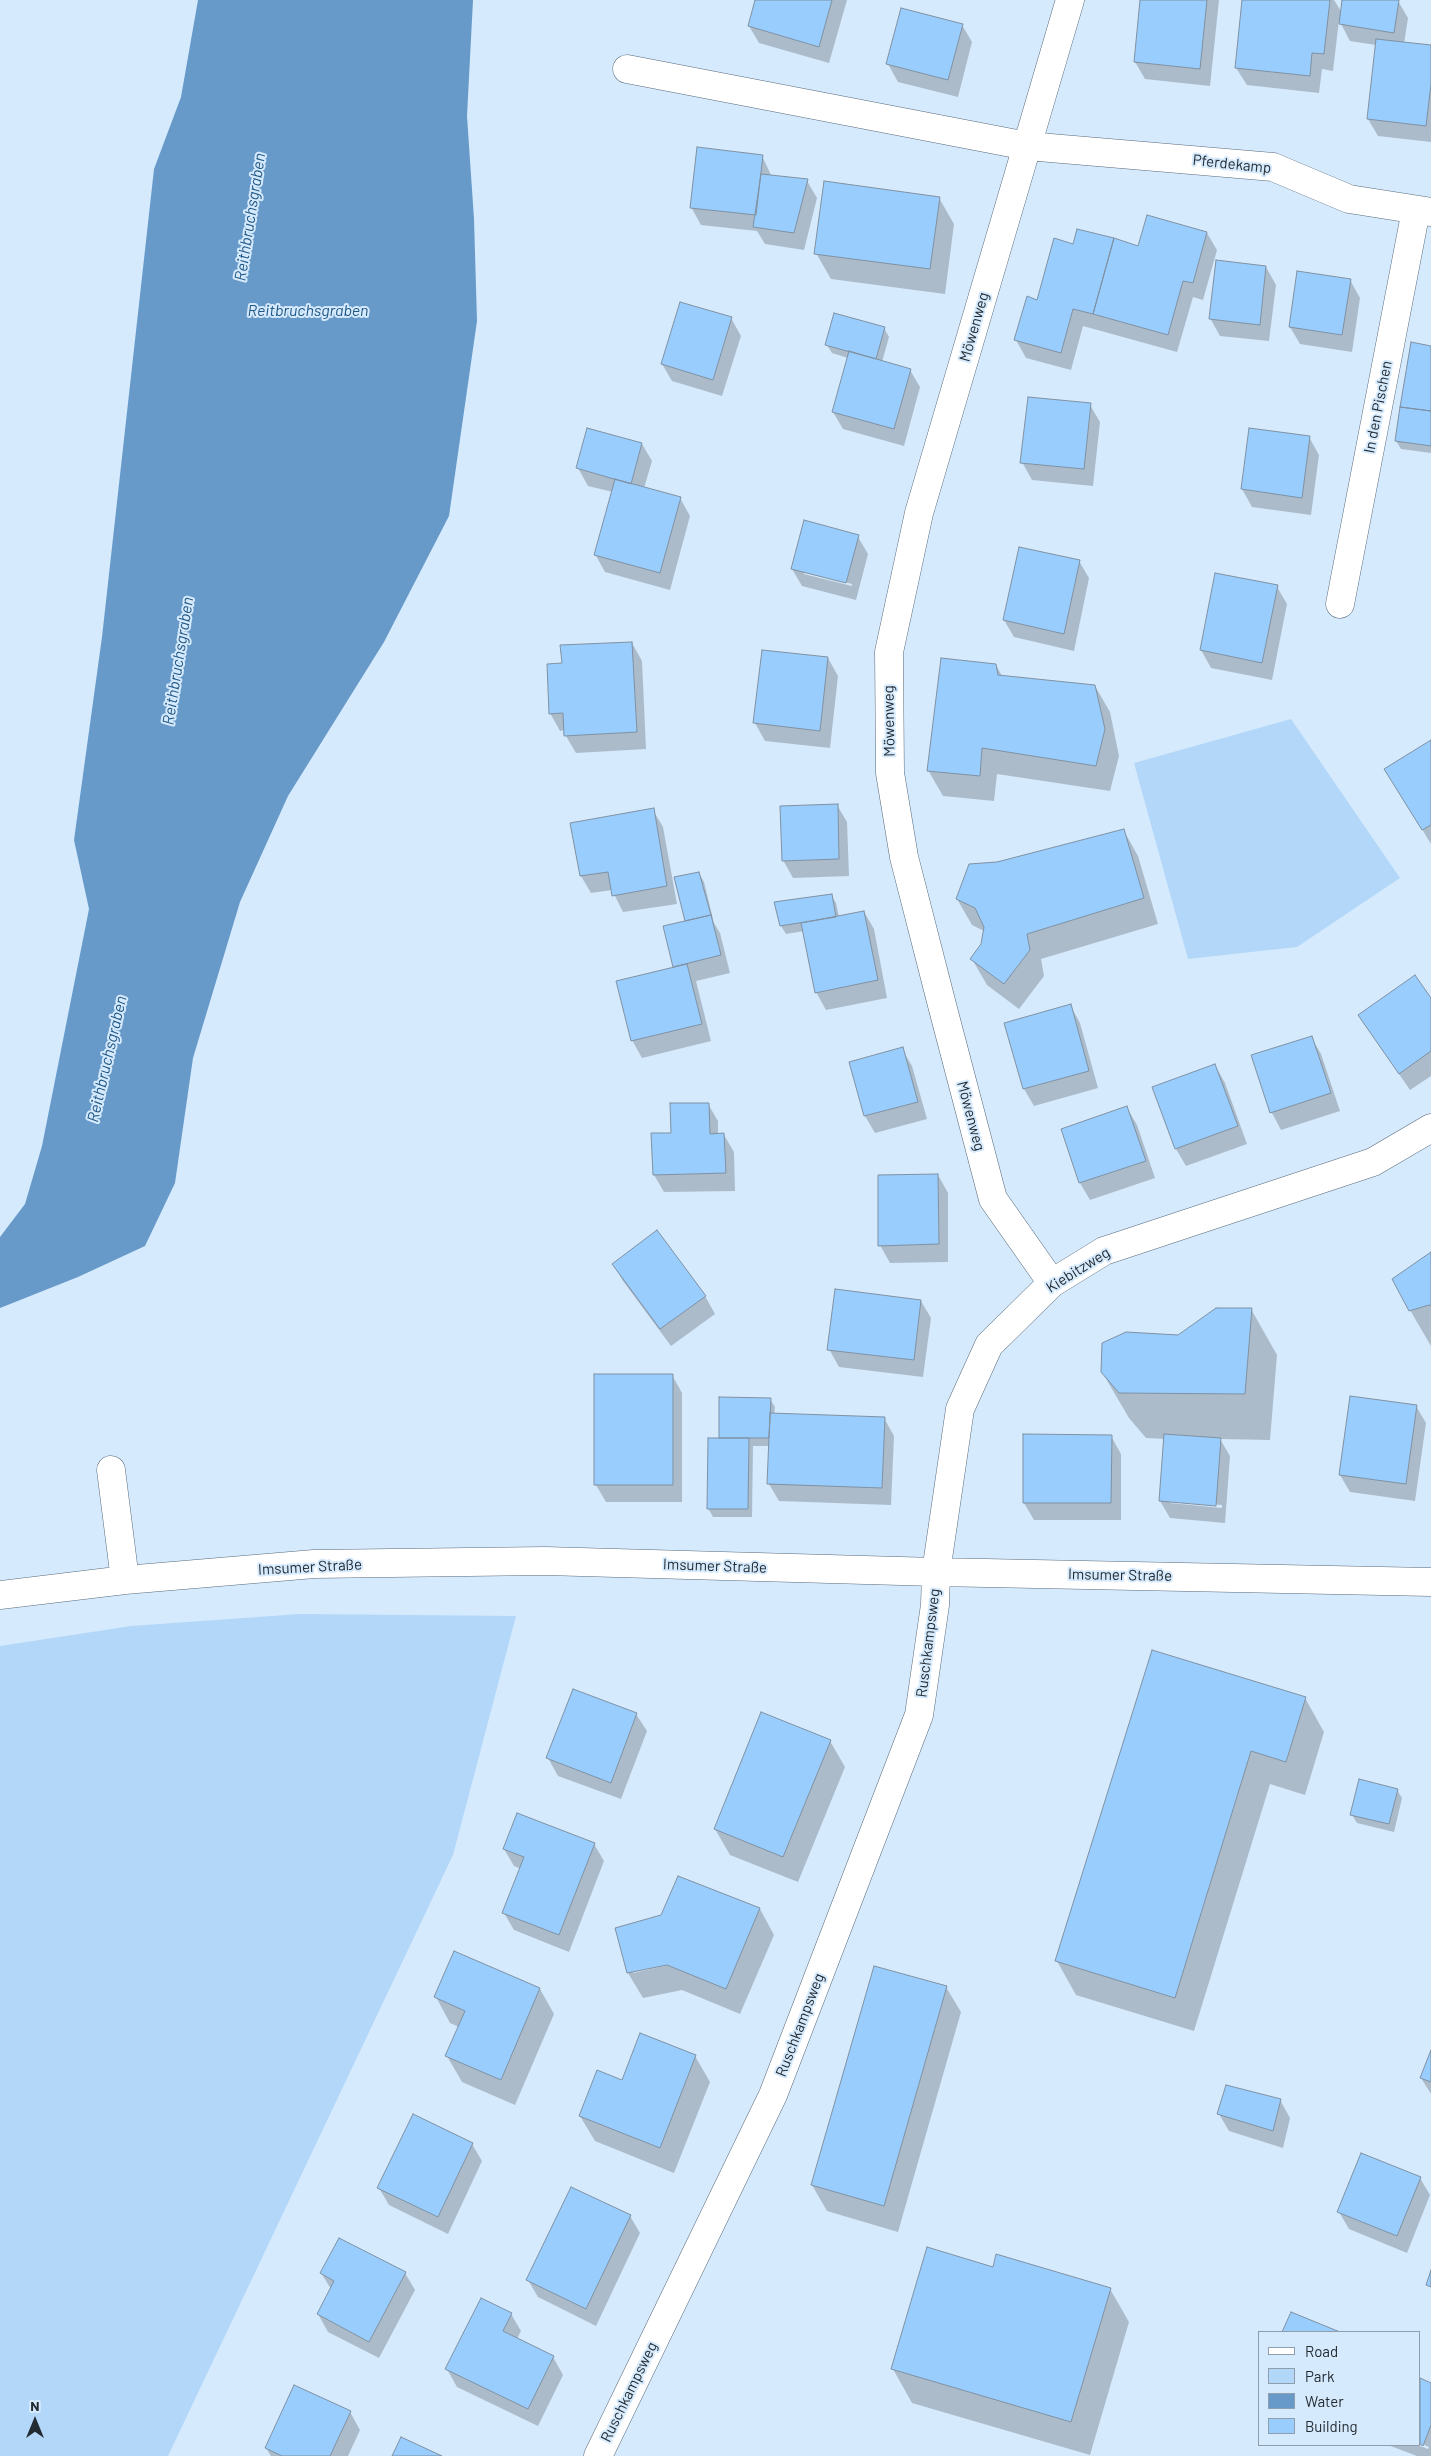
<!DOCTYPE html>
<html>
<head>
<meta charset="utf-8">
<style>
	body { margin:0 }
	#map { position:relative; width:1431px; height:2456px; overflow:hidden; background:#d6eafd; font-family:Barlow,sans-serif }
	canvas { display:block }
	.legend { position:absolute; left:1258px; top:2331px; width:162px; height:115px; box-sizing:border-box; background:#d6eafd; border:1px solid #8e9eac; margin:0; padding:6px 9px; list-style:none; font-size:15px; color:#232b32 }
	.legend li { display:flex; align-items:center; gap:10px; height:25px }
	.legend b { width:25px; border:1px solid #8e9eac }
	.north { position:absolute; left:10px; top:2396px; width:50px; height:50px; -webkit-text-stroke:4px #d6eafd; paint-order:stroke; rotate:0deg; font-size:14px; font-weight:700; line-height:20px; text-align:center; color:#232b32 }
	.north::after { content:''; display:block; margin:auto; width:18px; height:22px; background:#232b32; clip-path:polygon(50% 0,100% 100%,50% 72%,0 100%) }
</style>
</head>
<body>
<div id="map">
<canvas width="1431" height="2456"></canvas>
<ul class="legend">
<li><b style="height:6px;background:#fff"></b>Road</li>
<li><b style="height:14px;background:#b3d7f9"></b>Park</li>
<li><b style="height:14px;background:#679ac9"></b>Water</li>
<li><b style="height:14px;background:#98cdfe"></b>Building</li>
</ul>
<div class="north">N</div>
</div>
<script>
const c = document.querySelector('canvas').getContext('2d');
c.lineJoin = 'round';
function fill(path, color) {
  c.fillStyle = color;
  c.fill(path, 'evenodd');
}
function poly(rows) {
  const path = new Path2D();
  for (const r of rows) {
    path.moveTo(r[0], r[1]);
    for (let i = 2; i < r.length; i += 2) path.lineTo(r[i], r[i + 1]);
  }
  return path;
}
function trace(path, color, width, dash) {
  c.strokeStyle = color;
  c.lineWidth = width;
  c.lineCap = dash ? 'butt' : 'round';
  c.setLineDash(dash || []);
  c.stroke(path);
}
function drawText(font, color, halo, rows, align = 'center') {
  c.font = font + ' Barlow,sans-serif';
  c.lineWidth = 4;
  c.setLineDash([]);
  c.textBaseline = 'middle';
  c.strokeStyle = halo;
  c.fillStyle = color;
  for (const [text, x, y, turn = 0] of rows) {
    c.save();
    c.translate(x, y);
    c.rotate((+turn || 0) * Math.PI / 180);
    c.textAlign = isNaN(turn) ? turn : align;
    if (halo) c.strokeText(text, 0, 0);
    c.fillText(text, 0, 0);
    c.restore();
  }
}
const green = poly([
	[1291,719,1400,878,1297,947,1188,959,1134,763],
	[300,1614,516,1616,453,1855,168,2456,0,2456,0,1646,131,1626]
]);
const water = poly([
	[198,0,473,0,467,116,474,219,477,321,449,516,384,642,288,796,240,902,193,1058,175,1183,145,1246,78,1277,0,1308,0,1237,25,1204,42,1146,89,909,74,840,102,637,154,169,181,97]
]);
const shadow = poly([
	[757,0,847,0,829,63,759,43,749,26],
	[1142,0,1219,0,1210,86,1145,79,1135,62],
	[1244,0,1334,0,1342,13,1343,0,1398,1,1408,18,1404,44,1431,47,1431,142,1378,136,1368,119,1376,45,1350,41,1339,20,1333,71,1322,69,1319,93,1247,85,1236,68],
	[962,25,972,42,958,97,898,82,888,64],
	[762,156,772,177,807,181,817,198,804,250,765,244,757,231,701,225,691,207],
	[939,198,954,224,945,294,831,279,816,253],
	[1207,233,1217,250,1203,300,1193,297,1177,352,1083,326,1071,370,1026,358,1016,340,1074,245,1139,247],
	[1266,267,1276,285,1269,341,1220,336,1210,318],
	[1350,280,1360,298,1352,352,1300,344,1290,327],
	[731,318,741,336,722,396,672,381,662,364],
	[884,328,889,337,882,362,910,370,920,387,904,446,843,429,833,412,848,358,832,353,827,345],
	[1431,348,1431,453,1401,449,1396,441],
	[1090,405,1100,422,1093,486,1032,480,1022,462],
	[1250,429,1309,437,1319,455,1311,515,1252,507,1242,489],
	[642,444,652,461,644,488,680,498,690,516,670,590,605,572,595,554,613,492,588,486,578,468],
	[858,537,868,554,856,600,802,586,792,569],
	[804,571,852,584,852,586,804,574],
	[1079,561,1089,578,1074,651,1014,637,1004,620],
	[1216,574,1277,587,1287,604,1272,680,1211,668,1201,650],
	[632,643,642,661,646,749,576,753,566,736,565,730,560,731,550,713,563,664],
	[828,658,838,676,830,748,765,741,755,723],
	[996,665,1002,676,1095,686,1110,712,1119,756,1110,791,997,774,994,801,943,796,928,770],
	[1431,742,1431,844,1396,786],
	[837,805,847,822,849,876,793,878,783,860],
	[653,810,663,827,677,904,623,912,612,890,591,893,581,876,572,824],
	[1124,831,1138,856,1158,924,1041,959,1044,976,1019,1009,987,985,972,959,982,944,984,931,972,925,957,899,997,863],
	[699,873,704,882,714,923,720,933,730,973,696,981,711,1041,642,1058,632,1040,674,968,664,927,687,922],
	[831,895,836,903,839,917,864,912,874,929,887,998,826,1010,816,992,804,931,786,934,781,926,776,903],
	[1431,1000,1431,1076,1410,1090,1359,1016],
	[1070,1005,1080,1023,1098,1088,1034,1106,1024,1089,1006,1024],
	[1311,1037,1321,1054,1340,1111,1281,1130,1272,1113,1253,1056],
	[902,1049,912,1066,927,1119,875,1133,865,1116,850,1063],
	[1215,1065,1225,1083,1247,1144,1186,1166,1176,1149],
	[708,1104,718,1121,718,1135,724,1135,734,1152,735,1191,664,1192,654,1175,653,1134,672,1134],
	[1127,1108,1137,1125,1155,1178,1090,1200,1080,1183,1063,1130],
	[938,1175,948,1193,948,1262,890,1263,880,1245],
	[1431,1253,1431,1346,1410,1310],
	[613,1264,705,1296,715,1314,671,1346,623,1281],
	[921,1301,931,1318,923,1377,839,1367,829,1349],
	[1251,1309,1277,1355,1270,1440,1220,1439,1230,1456,1225,1523,1170,1518,1160,1501,1165,1439,1146,1438,1129,1418,1102,1372,1179,1336],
	[1170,1501,1222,1505,1222,1508,1170,1503],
	[672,1375,682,1393,682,1502,606,1502,596,1485],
	[770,1399,775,1407,774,1415,884,1418,894,1436,891,1505,779,1501,769,1484,770,1446,753,1446,752,1517,713,1517,708,1508,720,1439],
	[1416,1406,1426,1423,1415,1501,1350,1492,1340,1475],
	[1111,1436,1121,1454,1121,1520,1034,1520,1024,1503],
	[1153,1651,1305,1698,1324,1732,1305,1795,1270,1784,1194,2031,1076,1995,1057,1961],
	[636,1714,647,1731,621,1799,558,1776,548,1758],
	[830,1741,845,1767,798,1882,730,1855,715,1829],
	[1397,1790,1402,1798,1394,1832,1357,1823,1352,1815],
	[594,1844,604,1861,569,1952,514,1930,504,1913,521,1869,514,1866,504,1849],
	[679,1877,760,1909,774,1935,740,2014,682,1990,643,1998,628,1973,662,1916],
	[672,1962,673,1964,633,1973,633,1970],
	[946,1987,961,2012,898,2232,827,2211,812,2185],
	[540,1989,554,2014,515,2105,462,2082,447,2056,459,2027,450,2023,436,1997],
	[1431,2054,1431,2094,1421,2078],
	[695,2056,710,2082,674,2173,595,2141,580,2116,622,2081],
	[1280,2100,1290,2118,1283,2148,1229,2131,1219,2114],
	[472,2144,482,2161,448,2234,389,2205,379,2188],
	[1420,2178,1430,2195,1407,2253,1349,2229,1339,2212],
	[630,2216,640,2233,596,2326,538,2297,528,2280],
	[994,2268,1110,2289,1129,2322,1090,2455,912,2403,893,2369],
	[321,2273,405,2273,415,2290,379,2358,328,2332,318,2314,331,2289],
	[1292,2313,1337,2332,1284,2332],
	[511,2314,521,2331,517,2339,553,2357,563,2375,538,2426,457,2387,447,2369],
	[1420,2380,1431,2384,1431,2456,1417,2456,1388,2445,1417,2445,1428,2449,1429,2447,1420,2443],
	[350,2412,360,2430,348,2456,271,2456,266,2448]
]);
const building = poly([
	[755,0,832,0,819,47,748,26,755,0],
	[1140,0,1207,0,1200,69,1134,62,1140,0],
	[1242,0,1330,0,1324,54,1312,53,1310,76,1235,68,1242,0],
	[1342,0,1399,0,1394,33,1339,24,1342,0],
	[901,8,963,24,948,80,886,64,901,8],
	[1376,39,1431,45,1431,84,1426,126,1367,119,1376,39],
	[697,147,763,155,756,215,690,208,697,147],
	[761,174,808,179,794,233,753,227,761,174],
	[824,181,940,197,930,269,814,254,824,181],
	[1147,215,1207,232,1193,283,1183,281,1168,335,1093,314,1114,238,1138,246,1147,215],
	[1077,229,1114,238,1093,314,1073,309,1061,353,1014,340,1027,296,1037,300,1054,238,1073,244,1077,229],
	[1216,260,1266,266,1260,325,1209,319,1216,260],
	[1297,271,1351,279,1342,335,1289,327,1297,271],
	[680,302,732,317,713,380,661,364,680,302],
	[834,313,885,327,876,359,825,345,834,313],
	[1411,342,1431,346,1431,411,1400,407,1411,342],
	[849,351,911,369,894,429,832,412,849,351],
	[1028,397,1091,403,1084,469,1020,463,1028,397],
	[1400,407,1431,411,1431,446,1395,441,1400,407],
	[587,428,642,443,631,484,576,468,587,428],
	[1249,428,1310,436,1302,498,1241,489,1249,428],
	[615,479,681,497,660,573,594,555,615,479],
	[804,520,859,535,846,583,791,569,804,520],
	[1019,547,1080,560,1064,634,1003,620,1019,547],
	[1215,573,1278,585,1262,663,1200,650,1215,573],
	[632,642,637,732,564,736,563,713,549,714,547,664,562,663,560,645,632,642],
	[762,650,828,657,820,731,753,723,762,650],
	[941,658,996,664,998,675,1095,685,1105,729,1096,766,982,748,980,776,927,771,941,658],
	[1431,740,1431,825,1422,830,1384,769,1431,740],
	[838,804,839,859,782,861,780,806,838,804],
	[654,808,667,886,612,896,608,872,580,876,570,823,654,808],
	[1124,829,1144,898,1027,934,1030,950,1004,984,970,959,981,944,984,927,975,908,956,899,969,864,997,862,1124,829],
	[699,872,711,915,685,921,674,877,699,872],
	[832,894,836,917,780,926,774,902,832,894],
	[864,911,878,980,815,993,801,923,864,911],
	[711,915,721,955,673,967,663,926,711,915],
	[687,964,702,1024,631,1041,616,981,687,964],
	[1415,975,1431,998,1431,1051,1399,1074,1358,1015,1415,975],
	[1071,1004,1089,1071,1023,1089,1004,1023,1071,1004],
	[1312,1036,1331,1093,1270,1113,1251,1055,1312,1036],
	[903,1047,918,1102,864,1116,849,1062,903,1047],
	[1215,1064,1238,1126,1175,1149,1152,1087,1215,1064],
	[670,1103,709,1103,710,1134,724,1133,726,1173,653,1175,651,1133,671,1133,670,1103],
	[1127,1106,1146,1161,1079,1183,1061,1129,1127,1106],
	[938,1174,939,1244,878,1246,878,1175,938,1174],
	[657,1230,706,1296,660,1329,612,1264,657,1230],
	[1431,1252,1431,1306,1429,1305,1409,1311,1392,1279,1431,1252],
	[835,1289,921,1300,914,1360,827,1350,835,1289],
	[1216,1308,1252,1308,1245,1394,1119,1393,1101,1372,1102,1343,1126,1332,1178,1335,1216,1308],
	[594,1374,673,1374,673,1485,594,1485,594,1374],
	[1350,1396,1417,1405,1406,1484,1339,1475,1350,1396],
	[719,1397,771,1398,769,1438,719,1438,719,1397],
	[770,1413,885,1417,882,1488,767,1484,770,1413],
	[1023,1434,1112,1435,1111,1503,1023,1503,1023,1434],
	[1164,1434,1221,1438,1216,1506,1159,1501,1164,1434],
	[708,1438,749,1438,748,1509,707,1509,708,1438],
	[1152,1650,1306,1697,1286,1762,1251,1751,1175,1998,1055,1961,1152,1650],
	[573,1689,637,1713,611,1783,546,1758,573,1689],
	[761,1712,831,1740,783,1857,714,1829,761,1712],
	[1359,1779,1398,1789,1389,1824,1350,1815,1359,1779],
	[517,1813,595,1843,559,1935,502,1913,524,1857,503,1849,517,1813],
	[678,1876,760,1908,726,1989,667,1965,627,1973,615,1928,661,1915,678,1876],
	[454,1951,540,1988,501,2080,445,2056,465,2011,434,1997,454,1951],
	[874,1966,947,1986,884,2206,811,2185,874,1966],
	[640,2033,696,2055,660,2148,579,2116,597,2070,622,2080,640,2033],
	[1431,2050,1431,2082,1420,2078,1431,2050],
	[1226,2085,1281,2099,1273,2131,1217,2114,1226,2085],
	[413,2114,473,2143,438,2217,377,2188,413,2114],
	[1361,2153,1421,2177,1397,2236,1337,2212,1361,2153],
	[571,2187,631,2215,586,2309,526,2280,571,2187],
	[339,2238,406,2272,369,2342,317,2314,334,2281,320,2273,339,2238],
	[927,2247,993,2267,996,2254,1111,2288,1071,2422,891,2369,927,2247],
	[1431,2270,1431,2287,1426,2285,1431,2270],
	[481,2298,512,2313,503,2331,554,2356,528,2409,445,2369,481,2298],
	[1291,2312,1340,2332,1282,2332,1291,2312],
	[1420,2378,1431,2383,1431,2425,1423,2446,1420,2444,1420,2378],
	[294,2385,351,2411,330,2456,282,2456,265,2448,294,2385],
	[401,2437,442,2456,392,2456,401,2437]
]);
const minor = poly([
	[627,69,1027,146,1273,167,1349,199,1431,212],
	[1340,604,1416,210],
	[1052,1283,993,1199,942,1005,904,857,890,773,889,652,919,513,1070,0],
	[111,1470,125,1580],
	[0,1595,125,1580,314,1564,545,1561,936,1572,1431,1582],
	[598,2456,773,2095,919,1715,935,1605,936,1572,960,1409,989,1345,1052,1283,1104,1251,1373,1162,1431,1128]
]);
const streetNames = [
	["Pferdekamp",1232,164,6],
	["Möwenweg",974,327,-74],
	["In den Pischen",1378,407,-79],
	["Möwenweg",889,721,-91],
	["Möwenweg",971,1116,75],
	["Kiebitzweg",1078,1270,-32],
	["Imsumer Straße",715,1566,2],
	["Imsumer Straße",310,1567,-3],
	["Imsumer Straße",1120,1575,1],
	["Ruschkampsweg",928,1643,-83],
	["Ruschkampsweg",800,2025,-69],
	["Ruschkampsweg",629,2392,-64]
];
const waterNames = [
	["Reithbruchsgraben",250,217,-81],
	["Reitbruchsgraben",308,311],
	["Reithbruchsgraben",178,661,-81],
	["Reithbruchsgraben",107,1059,-77]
];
fill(green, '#b3d7f9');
fill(water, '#679ac9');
fill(shadow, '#0003');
fill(building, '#98cdfe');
trace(building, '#7f91a2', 1);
trace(minor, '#586a7a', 29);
trace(minor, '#fff', 28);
drawText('15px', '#232b32', '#d6eafd', streetNames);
drawText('italic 16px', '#1f5785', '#d6eafd', waterNames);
</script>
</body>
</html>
